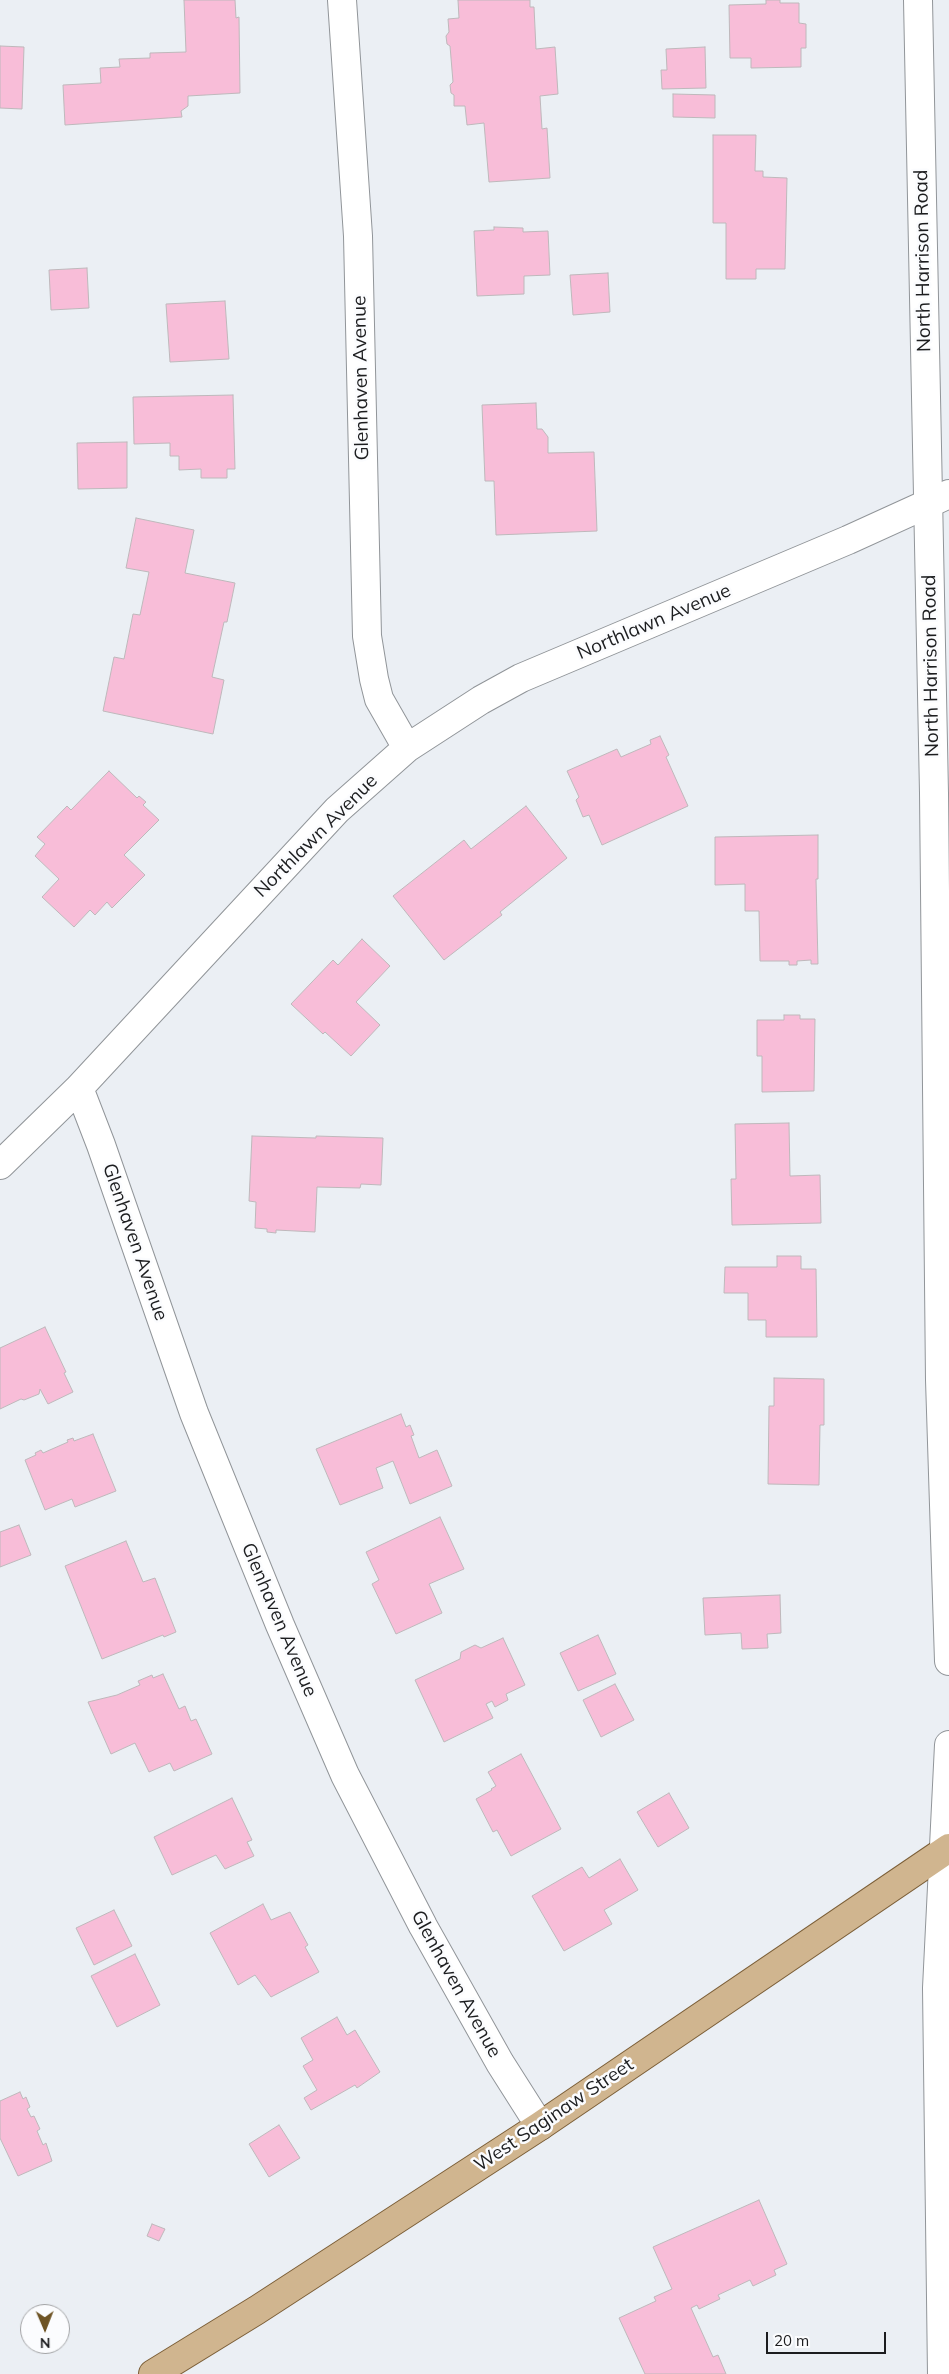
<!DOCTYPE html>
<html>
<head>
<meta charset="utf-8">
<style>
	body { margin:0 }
	#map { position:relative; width:949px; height:2374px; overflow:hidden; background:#ebeff4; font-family:Mulish,sans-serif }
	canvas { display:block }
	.north { position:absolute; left:20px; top:2304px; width:50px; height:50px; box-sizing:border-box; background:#fbfcfe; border:1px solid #a2a3a5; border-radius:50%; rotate:179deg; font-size:14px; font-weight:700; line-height:20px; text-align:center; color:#1c1d1f }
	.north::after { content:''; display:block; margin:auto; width:18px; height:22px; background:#6e5425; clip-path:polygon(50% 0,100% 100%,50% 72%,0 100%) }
	.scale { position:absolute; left:766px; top:2332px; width:120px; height:22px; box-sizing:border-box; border:2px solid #1c1d1f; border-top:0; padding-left:6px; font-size:15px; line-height:18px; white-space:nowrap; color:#1c1d1f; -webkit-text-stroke:4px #fbfcfe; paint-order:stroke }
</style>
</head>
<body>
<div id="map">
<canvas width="949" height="2374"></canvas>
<div class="north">N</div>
<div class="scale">20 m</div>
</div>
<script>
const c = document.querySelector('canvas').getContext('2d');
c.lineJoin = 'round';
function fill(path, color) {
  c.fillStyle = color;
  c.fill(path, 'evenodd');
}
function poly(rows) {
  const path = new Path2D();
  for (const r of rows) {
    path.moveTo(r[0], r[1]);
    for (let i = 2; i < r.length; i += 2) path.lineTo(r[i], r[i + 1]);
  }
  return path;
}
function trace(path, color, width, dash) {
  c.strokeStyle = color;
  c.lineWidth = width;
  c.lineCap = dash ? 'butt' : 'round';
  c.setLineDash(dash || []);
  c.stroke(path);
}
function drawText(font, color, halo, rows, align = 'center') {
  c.font = font + ' Mulish,sans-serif';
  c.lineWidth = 5;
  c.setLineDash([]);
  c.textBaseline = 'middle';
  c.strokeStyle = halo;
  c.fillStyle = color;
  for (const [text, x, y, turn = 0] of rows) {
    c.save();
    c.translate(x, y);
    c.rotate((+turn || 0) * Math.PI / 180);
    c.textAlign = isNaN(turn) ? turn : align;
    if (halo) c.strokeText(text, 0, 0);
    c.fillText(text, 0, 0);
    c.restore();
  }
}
const building = poly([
	[184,0,235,0,236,18,239,17,240,93,188,96,188,106,181,111,182,117,65,125,63,85,101,83,100,68,120,67,119,59,150,58,150,53,186,52,184,0],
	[458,0,530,0,530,7,534,7,536,49,555,47,558,94,540,96,542,129,547,128,550,178,489,182,484,123,467,125,465,106,454,106,454,95,451,93,450,85,453,82,450,46,447,44,446,36,449,32,448,19,459,18,458,0],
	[766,0,780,0,780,3,799,3,799,23,806,24,806,48,801,48,801,67,751,68,751,58,730,58,729,5,766,4,766,0],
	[0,46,24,47,22,109,0,108,0,46],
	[705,47,706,88,662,89,661,70,667,70,666,49,705,47],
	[673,94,715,95,715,118,673,117,673,94],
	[713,135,756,135,755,171,763,171,763,177,787,178,785,269,756,269,756,279,726,279,726,223,713,223,713,135],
	[494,227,523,228,523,232,548,231,550,275,524,276,524,294,477,296,474,231,494,230,494,227],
	[87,268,89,308,51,310,49,270,87,268],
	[608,273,610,312,573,315,570,275,608,273],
	[225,301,229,359,170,362,166,304,225,301],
	[233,395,235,469,227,469,227,478,201,478,201,469,179,470,179,456,170,456,170,443,134,444,133,397,233,395],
	[536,403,537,429,542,429,548,437,548,453,594,452,597,531,496,535,494,481,485,481,482,405,536,403],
	[127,442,127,488,78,489,77,443,127,442],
	[136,518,194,530,185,573,235,583,227,622,224,622,212,677,224,680,213,734,103,711,114,657,124,659,133,614,140,615,149,572,126,568,136,518],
	[660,736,669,755,666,757,688,806,602,845,589,815,583,817,576,800,579,797,567,771,617,749,621,757,651,744,650,740,660,736],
	[109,771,137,798,139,796,146,802,143,805,159,820,124,855,145,875,112,908,107,902,95,915,90,910,74,927,42,897,59,879,35,856,45,844,37,837,67,806,71,810,109,771],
	[526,806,567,858,500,912,502,915,444,960,393,896,464,840,471,849,526,806],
	[818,835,818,879,816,879,818,964,811,964,811,960,797,961,797,965,789,965,789,961,760,961,759,911,745,911,745,884,715,885,715,837,818,835],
	[362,939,390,966,356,1002,380,1025,351,1056,325,1032,323,1034,291,1004,333,960,338,965,362,939],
	[784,1015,800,1015,800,1019,815,1019,814,1091,762,1092,762,1056,757,1056,757,1020,784,1020,784,1015],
	[789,1123,790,1176,820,1175,821,1223,732,1225,731,1179,736,1179,735,1124,789,1123],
	[252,1136,316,1138,316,1136,383,1138,381,1185,361,1184,360,1188,317,1187,315,1232,276,1230,276,1233,267,1232,267,1229,255,1228,256,1202,249,1201,252,1136],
	[777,1256,801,1256,801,1269,816,1269,817,1337,766,1337,766,1320,748,1320,748,1293,724,1293,725,1267,777,1267,777,1256],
	[45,1327,66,1372,64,1373,73,1392,48,1404,40,1389,39,1394,24,1400,21,1399,0,1409,0,1348,45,1327],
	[774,1378,824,1379,824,1425,820,1425,819,1485,768,1484,769,1406,774,1406,774,1378],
	[401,1414,406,1427,410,1425,414,1435,411,1436,419,1458,437,1450,452,1486,410,1504,393,1461,376,1468,383,1488,340,1505,316,1449,401,1414],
	[93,1434,116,1491,75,1507,72,1499,45,1510,25,1460,36,1455,35,1453,41,1450,43,1453,68,1442,67,1440,73,1438,74,1441,93,1434],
	[440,1517,464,1569,429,1584,442,1613,396,1634,372,1584,379,1580,366,1552,440,1517],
	[19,1525,31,1555,0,1567,0,1532,19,1525],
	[126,1541,143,1582,155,1578,176,1632,164,1637,163,1635,102,1659,65,1566,126,1541],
	[780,1595,781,1633,767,1634,768,1648,742,1649,741,1633,705,1635,703,1598,780,1595],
	[598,1635,616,1674,578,1691,560,1653,598,1635],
	[503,1638,525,1685,506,1694,508,1700,495,1707,492,1701,486,1704,493,1718,444,1742,415,1680,460,1659,461,1652,475,1645,481,1648,503,1638],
	[163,1674,179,1709,185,1706,191,1721,196,1719,212,1754,174,1771,170,1763,149,1772,135,1743,111,1754,88,1702,117,1695,140,1685,138,1681,152,1675,153,1678,163,1674],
	[615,1684,634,1720,601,1737,583,1700,615,1684],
	[521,1754,561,1829,511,1856,497,1830,493,1832,476,1799,492,1790,491,1789,496,1786,488,1772,521,1754],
	[669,1793,689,1828,658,1847,637,1812,669,1793],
	[232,1798,252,1840,247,1842,254,1856,225,1869,216,1855,172,1875,154,1837,232,1798],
	[620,1859,638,1890,604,1910,612,1924,564,1951,532,1896,582,1867,589,1878,620,1859],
	[263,1904,271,1920,290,1912,308,1945,305,1947,319,1972,271,1997,255,1975,238,1985,210,1933,263,1904],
	[114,1910,132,1946,94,1965,76,1928,114,1910],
	[135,1954,160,2005,117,2027,91,1976,135,1954],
	[337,2017,347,2035,355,2030,380,2072,357,2088,355,2085,311,2110,304,2098,317,2090,303,2066,313,2060,301,2038,337,2017],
	[20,2092,23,2099,26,2097,30,2107,27,2109,31,2117,34,2116,40,2129,37,2131,43,2145,46,2143,52,2161,18,2176,0,2138,0,2101,20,2092],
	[279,2125,300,2158,269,2177,249,2144,279,2125],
	[759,2200,787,2264,774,2270,776,2275,753,2286,750,2280,718,2295,720,2299,699,2309,697,2305,691,2308,713,2357,718,2355,726,2374,645,2374,619,2318,656,2301,654,2297,672,2289,653,2247,759,2200],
	[152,2224,165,2229,159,2241,147,2236,152,2224]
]);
const minor = poly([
	[342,0,358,236,367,636,374,679,379,699,407,748],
	[79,1088,101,1145,194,1413,280,1625,345,1775,423,1926,500,2063,540,2126],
	[0,1165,79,1088,337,810,407,748,481,700,521,678,848,540,949,494]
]);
const tertiary = poly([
	[918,0,934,793,940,1380,949,1661],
	[942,2374,937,1988,949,1745]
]);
const primary = poly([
	[153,2374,257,2310,540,2126,949,1848]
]);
const streetNames = [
	["North Harrison Road",923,261,-91],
	["Glenhaven Avenue",361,378,-91],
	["Northlawn Avenue",654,622,-23],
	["North Harrison Road",931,666,-91],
	["Northlawn Avenue",316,836,-45],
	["Glenhaven Avenue",135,1242,71],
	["Glenhaven Avenue",279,1620,67],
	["Glenhaven Avenue",456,1984,61],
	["West Saginaw Street",554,2115,-34]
];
fill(building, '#f8bdd8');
trace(building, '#beb8bb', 1);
trace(minor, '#919599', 30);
trace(tertiary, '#919599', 30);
trace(primary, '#7c5f38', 30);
trace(minor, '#fff', 28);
trace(tertiary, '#fff', 28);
trace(primary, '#d0b58f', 28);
drawText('19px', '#1c1d1f', '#fbfcfe', streetNames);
</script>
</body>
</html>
